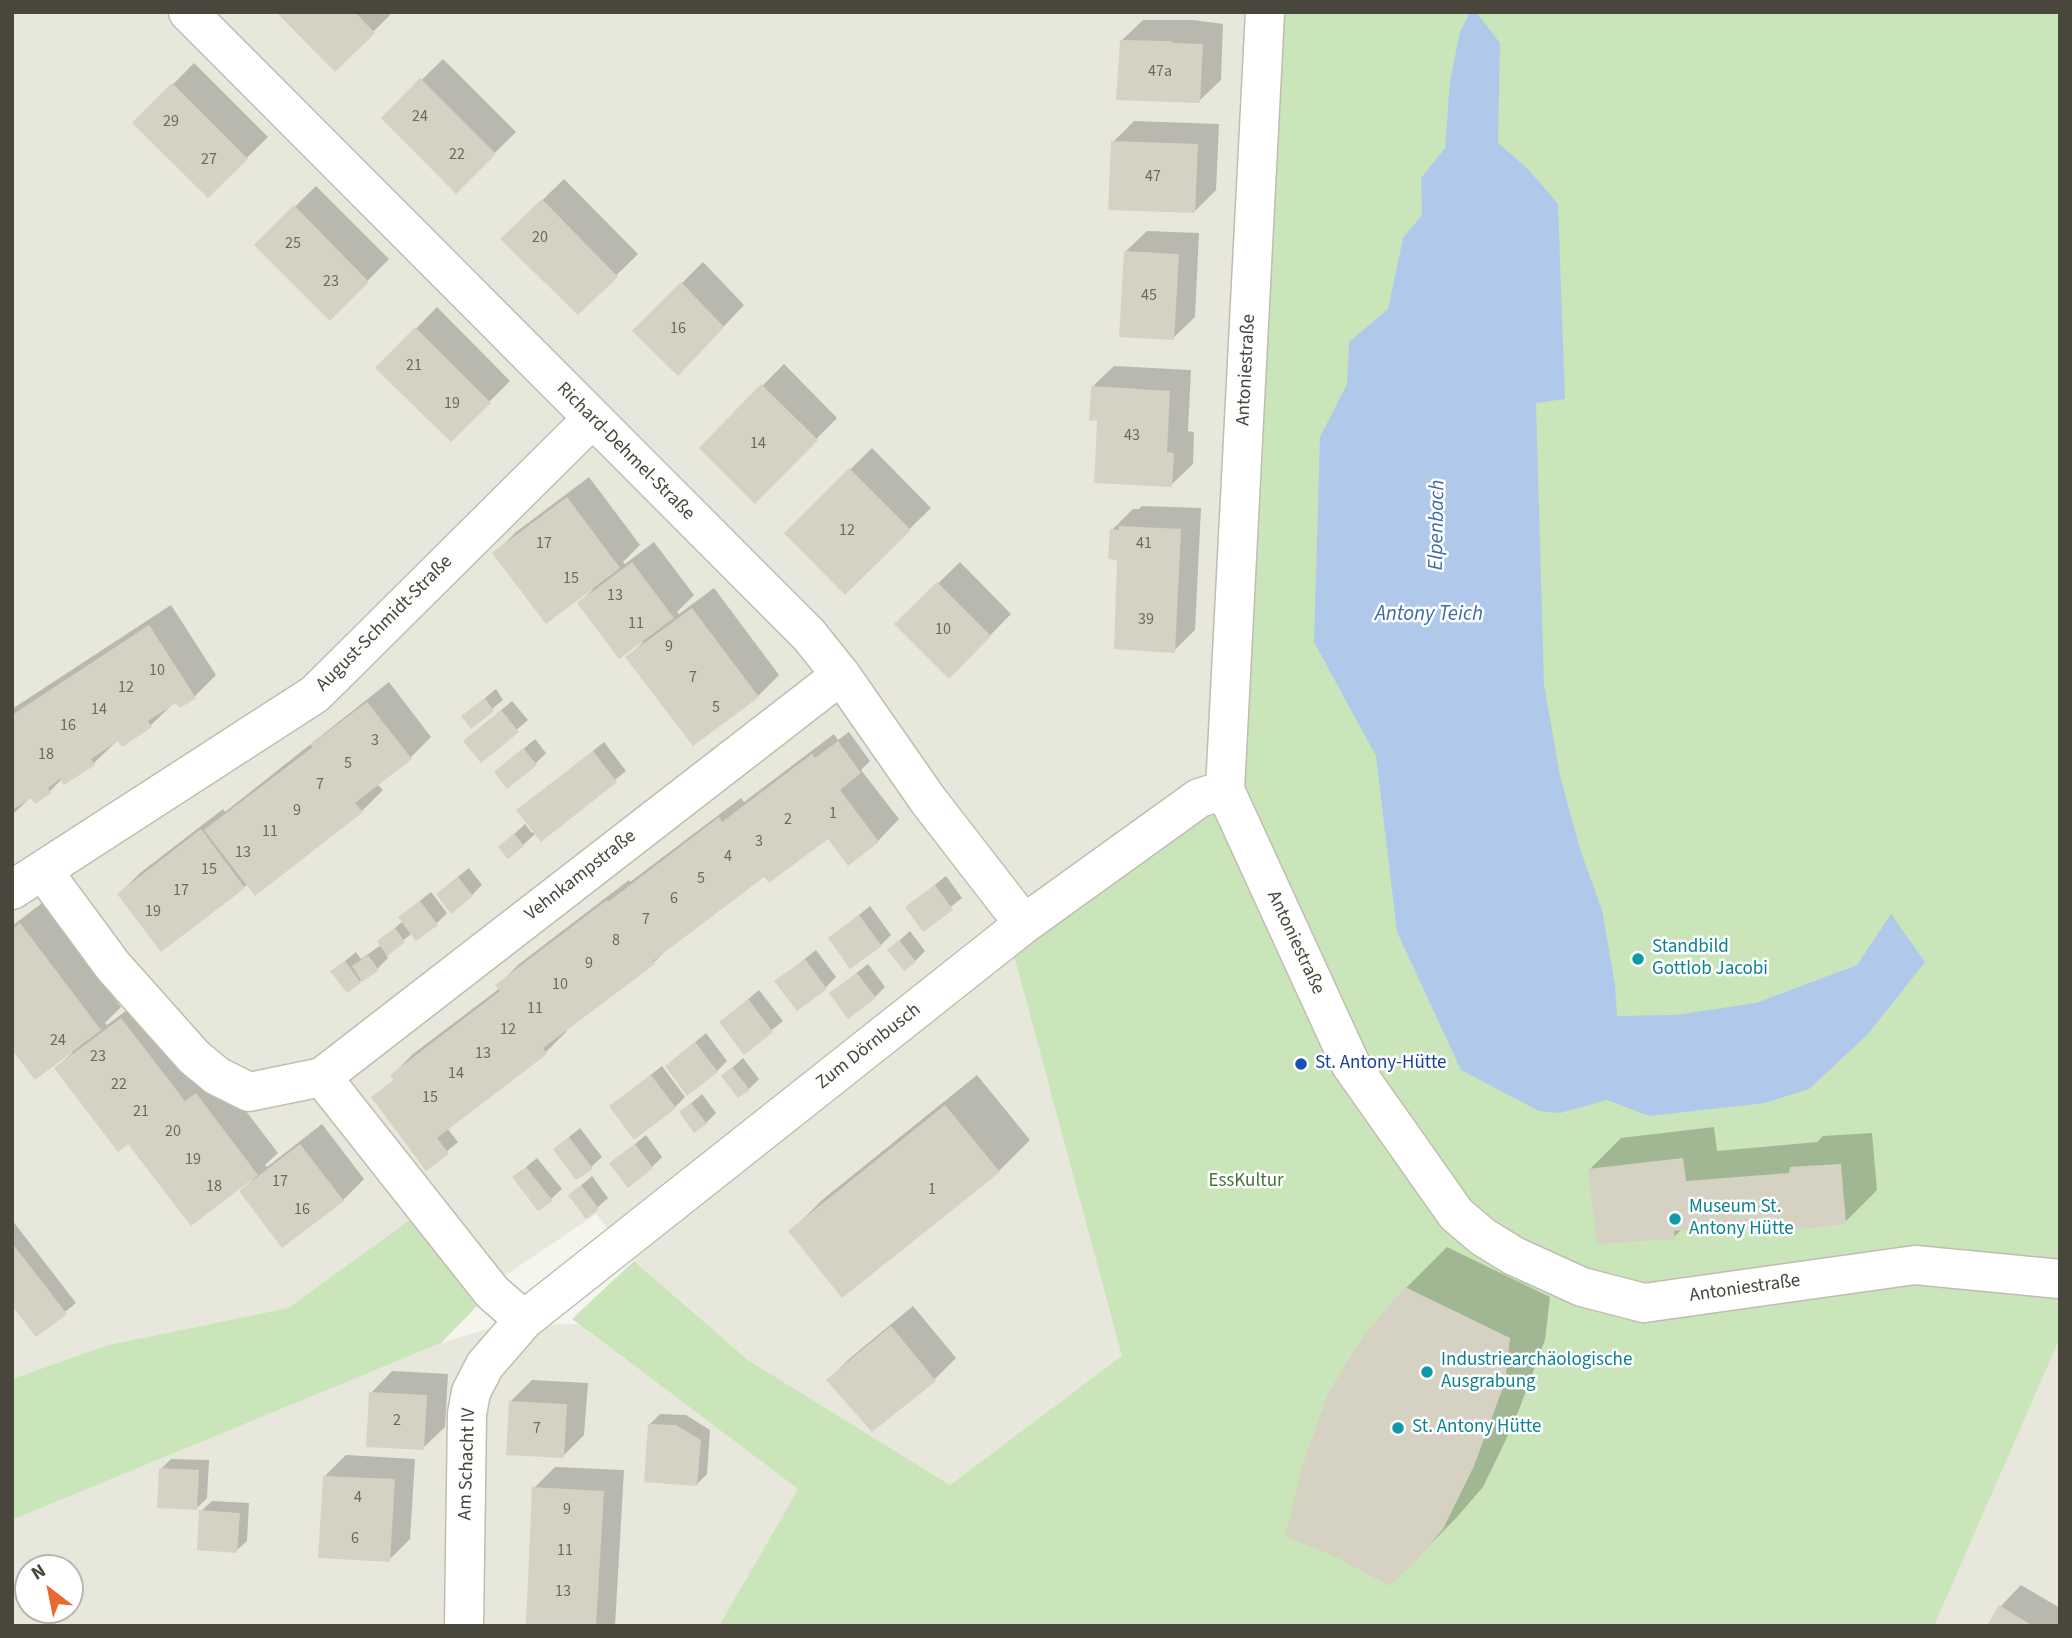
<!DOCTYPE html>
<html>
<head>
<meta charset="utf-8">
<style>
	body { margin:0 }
	#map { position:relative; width:2072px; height:1638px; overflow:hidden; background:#f5f4ed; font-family:"Source Sans 3",sans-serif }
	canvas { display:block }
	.frame { position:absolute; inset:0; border:14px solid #49463b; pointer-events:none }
	.north { position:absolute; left:14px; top:1554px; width:70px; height:70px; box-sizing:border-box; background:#fff; border:2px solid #b6b5b1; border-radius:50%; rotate:328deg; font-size:19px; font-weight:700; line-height:28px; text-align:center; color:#49463b }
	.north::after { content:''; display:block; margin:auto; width:24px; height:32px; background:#e76b31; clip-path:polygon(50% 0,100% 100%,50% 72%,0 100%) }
</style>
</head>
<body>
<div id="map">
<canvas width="2072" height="1638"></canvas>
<div class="frame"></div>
<div class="north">N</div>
</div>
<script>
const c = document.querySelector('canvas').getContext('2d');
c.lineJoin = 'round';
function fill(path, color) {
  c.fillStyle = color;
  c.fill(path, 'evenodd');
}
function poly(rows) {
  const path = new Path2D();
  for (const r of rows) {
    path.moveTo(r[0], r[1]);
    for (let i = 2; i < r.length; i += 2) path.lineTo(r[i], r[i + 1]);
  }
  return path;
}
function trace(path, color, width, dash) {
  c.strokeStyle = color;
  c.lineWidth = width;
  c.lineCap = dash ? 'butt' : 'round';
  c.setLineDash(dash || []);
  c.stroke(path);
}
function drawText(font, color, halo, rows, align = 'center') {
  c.font = font + ' "Source Sans 3",sans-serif';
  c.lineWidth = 5;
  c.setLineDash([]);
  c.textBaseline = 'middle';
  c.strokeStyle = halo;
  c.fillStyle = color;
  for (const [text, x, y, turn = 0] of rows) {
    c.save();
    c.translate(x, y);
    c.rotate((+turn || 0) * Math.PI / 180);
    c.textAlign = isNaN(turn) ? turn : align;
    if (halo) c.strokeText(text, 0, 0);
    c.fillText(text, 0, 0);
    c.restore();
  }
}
const residential = poly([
	[12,12,1252,12,1206,779,1013,952,1123,1356,950,1485,748,1360,634,1261,596,1214,500,1279,411,1219,288,1308,108,1345,12,1379],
	[578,1324,798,1489,719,1626,12,1626,12,1520,441,1343,501,1325],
	[28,1568,70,1568,70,1610,28,1610],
	[2060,1338,2060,1626,1934,1626]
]);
const green = poly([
	[1280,12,2060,12,2060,1338,1934,1626,719,1626,798,1489,572,1319,634,1261,748,1360,950,1485,1122,1356,1013,952,1242,785],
	[411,1219,477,1306,441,1343,12,1520,12,1379,108,1345,288,1308]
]);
const water = poly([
	[1470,12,1476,12,1500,43,1498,143,1529,170,1558,204,1565,399,1536,403,1544,684,1560,776,1581,852,1602,910,1615,984,1617,1016,1675,1015,1756,1003,1857,965,1891,914,1925,962,1868,1034,1809,1089,1765,1103,1649,1116,1607,1100,1560,1113,1539,1111,1461,1070,1397,932,1376,756,1314,642,1320,437,1347,384,1349,342,1388,309,1403,238,1422,215,1421,178,1445,148,1450,81,1460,32]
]);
const shadow = poly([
	[278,12,393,12,335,70],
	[1143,20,1193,20,1223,24,1221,80,1199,101,1121,41],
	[443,59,516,132,456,191,383,118],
	[194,63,268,137,208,196,135,123],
	[1134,121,1219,124,1216,190,1195,211,1113,142],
	[564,179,638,254,578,313,503,239],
	[316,186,389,259,330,319,256,245],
	[1147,231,1199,233,1195,317,1173,338,1125,252],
	[703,262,744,305,699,353,634,331],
	[437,307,510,381,451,440,378,368],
	[784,364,837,418,755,501,701,448],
	[1114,366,1191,370,1188,431,1194,432,1193,464,1171,485,1099,418,1092,387],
	[872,448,931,508,845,592,786,533],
	[589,477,640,545,623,562,625,564,654,542,694,595,677,612,679,614,714,588,779,675,758,696,628,657,643,642,579,603,593,589,592,587,495,553,516,532],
	[1142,506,1201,508,1195,630,1174,651,1119,558,1112,530,1133,509,1139,509],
	[960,562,1011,614,949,677,897,624],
	[171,605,216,675,195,696,181,706,177,700,151,725,123,744,119,739,94,763,62,779,50,791,32,796,12,815,12,709],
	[389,682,431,737,410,758,377,784,383,790,362,811,244,887,119,894,140,873,223,809,225,812],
	[496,689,503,700,471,726,463,716],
	[512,701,528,720,481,760,465,741],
	[849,732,870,761,861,770,899,819,878,841,828,836,764,874,672,945,654,962,565,1029,567,1031,546,1052,447,1128,458,1142,427,1168,373,1097,395,1079,392,1075,413,1054,500,988,498,985,519,964,629,880,630,882,741,798,744,802,834,734,838,740],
	[535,739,546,753,536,763,496,772],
	[604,742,626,771,541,839,536,833,523,845,511,837,525,824,532,833,535,831,519,810],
	[469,868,482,885,472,895,449,884],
	[946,876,962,898,923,929,907,907],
	[431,892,447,913,437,923,412,933,386,955,388,958,378,968,347,991,332,972,356,952,361,959,381,945,379,942,403,921,400,917],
	[42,903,121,1007,105,1023,107,1025,143,998,217,1073,278,1153,265,1165,267,1167,322,1124,364,1179,343,1200,241,1192,254,1178,253,1177,129,1141,56,1068,72,1053,71,1051,12,1047,12,926],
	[870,906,891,935,881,945,830,938],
	[910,931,925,951,915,961,889,950],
	[816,950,836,977,826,987,777,981],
	[868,964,885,987,875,997,831,993],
	[759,990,783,1021,744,1052,721,1022],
	[706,1033,727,1061,717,1071,667,1066],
	[743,1058,759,1079,749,1089,723,1076],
	[662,1066,685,1097,675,1107,611,1106],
	[977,1075,1030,1140,999,1171,843,1295,791,1231,822,1200],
	[702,1094,716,1113,706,1123,681,1112],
	[1714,1127,1717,1151,1817,1142,1823,1136,1872,1133,1877,1190,1845,1222,1793,1219,1682,1229,1674,1237,1589,1170,1621,1138],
	[580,1128,602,1157,591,1167,555,1149],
	[646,1135,662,1157,652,1167,612,1163],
	[537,1158,562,1189,551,1199,514,1177],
	[592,1176,608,1198,587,1217,570,1195],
	[12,1220,76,1303,36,1335,12,1303],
	[1447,1247,1550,1297,1545,1340,1514,1423,1483,1487,1457,1517,1416,1559,1406,1288],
	[913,1306,956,1358,935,1379,872,1430,828,1380,849,1359],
	[392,1371,448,1374,445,1427,423,1448,371,1393],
	[532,1380,588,1383,584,1435,563,1456,511,1401],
	[660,1414,686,1415,710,1430,707,1474,697,1484,649,1425],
	[346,1455,415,1459,410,1539,389,1560,325,1476],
	[171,1459,209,1460,207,1498,197,1508,161,1469],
	[555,1467,624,1470,615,1626,526,1626,534,1488],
	[212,1501,249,1503,247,1541,236,1551,201,1511],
	[2021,1585,2060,1608,2060,1626,1989,1626,2000,1607]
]);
const building = poly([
	[276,12,355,12,375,33,335,72],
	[1120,40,1172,41,1172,43,1203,44,1200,103,1116,100],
	[420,78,496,154,456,194,381,118],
	[172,83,248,159,208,198,132,123],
	[1111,141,1198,144,1195,213,1108,210],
	[542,199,618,277,578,315,500,239],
	[294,205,369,282,330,321,254,245],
	[1124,251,1179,254,1174,340,1119,337],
	[681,282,724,327,678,376,632,331],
	[415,327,491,403,451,442,375,368],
	[761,384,818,440,755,504,699,448],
	[1091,386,1170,391,1167,452,1174,453,1172,487,1094,483,1097,420,1089,421],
	[849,468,911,530,845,595,784,533],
	[567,497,620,568,546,624,492,553],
	[1119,526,1181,529,1175,653,1114,649,1117,560,1108,559,1110,529,1119,530],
	[632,562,674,618,619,659,577,603],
	[937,582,991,636,949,679,894,624],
	[692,608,759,697,693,746,625,657],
	[149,625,196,698,180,708,176,703,148,721,152,727,122,747,118,741,104,750,91,759,95,765,64,785,60,779,48,788,51,793,35,804,31,798,12,810,12,715],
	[485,698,494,711,471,729,461,716],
	[367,702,412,759,355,803,363,812,255,896,204,830,313,747,310,745],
	[501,710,519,732,481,763,463,741],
	[838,741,861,773,840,790,879,842,848,866,828,839,769,883,764,877,653,961,655,964,543,1048,547,1054,437,1138,449,1154,426,1171,371,1097,394,1080,390,1075,500,991,495,985,607,900,608,902,719,817,722,822,812,754,815,758],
	[523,748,537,765,507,789,494,772],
	[593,751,617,782,541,842,516,810],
	[201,829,245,888,161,952,117,894],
	[514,833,524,846,508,859,498,847],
	[458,877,473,896,451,914,436,894],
	[935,885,953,910,923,932,905,907],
	[420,901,438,925,416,941,398,917],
	[859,915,882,946,850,969,828,938],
	[20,923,101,1030,35,1080,12,1050,12,929],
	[395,928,405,942,387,956,377,941],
	[899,940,916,962,904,971,887,950],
	[368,955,379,970,362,982,352,966],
	[805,959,827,989,797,1011,774,981],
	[345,961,361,983,347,993,330,971],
	[857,973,876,998,848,1019,829,993],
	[748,999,773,1032,744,1055,719,1022],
	[121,1018,185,1101,196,1093,258,1175,191,1226,128,1144,118,1152,54,1068],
	[695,1042,718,1072,687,1096,665,1066],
	[732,1067,750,1090,738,1098,721,1076],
	[651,1075,676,1108,634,1140,609,1106],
	[691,1103,707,1124,694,1133,679,1112],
	[945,1105,1000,1172,842,1298,788,1231],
	[569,1137,593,1169,576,1180,553,1149],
	[300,1144,344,1201,282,1248,239,1191],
	[635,1144,653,1168,628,1188,609,1163],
	[1683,1158,1686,1181,1789,1173,1790,1167,1841,1164,1846,1224,1793,1230,1792,1221,1674,1231,1675,1239,1597,1244,1588,1169],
	[526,1167,553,1201,538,1211,512,1177],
	[581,1185,599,1209,586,1219,568,1195],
	[12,1243,67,1314,36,1337,12,1306],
	[1405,1287,1510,1338,1505,1382,1474,1466,1443,1529,1417,1560,1390,1586,1335,1557,1285,1536,1302,1467,1328,1393,1365,1334],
	[891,1326,936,1381,872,1432,826,1380],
	[369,1392,427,1395,424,1450,366,1447],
	[509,1401,567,1404,564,1458,506,1455],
	[648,1424,676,1425,701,1440,697,1486,644,1482],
	[159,1468,199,1470,197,1510,157,1508],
	[323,1476,395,1479,390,1562,318,1558],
	[532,1487,604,1491,596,1626,526,1626],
	[199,1510,240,1513,237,1553,197,1550],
	[1999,1605,2033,1626,1987,1626]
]);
const street = poly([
	[188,12,809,635,841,675,928,800,1024,924],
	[1265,12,1225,790,1351,1065,1456,1214,1483,1237,1514,1256,1582,1287,1644,1303,1915,1265,2060,1279],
	[43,871,113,966,194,1057,217,1076,249,1092,322,1077,492,1292,524,1320],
	[12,890,315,694,592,419],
	[322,1077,841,675],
	[464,1626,467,1414,471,1392,485,1365,524,1320,1024,924,1199,798,1225,790]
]);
const markers = [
	[1638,959,7,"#0f9aa8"],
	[1301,1064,7,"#1a4fb4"],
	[1675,1219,7,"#0f9aa8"],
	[1427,1372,7,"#0f9aa8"],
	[1398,1428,7,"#0f9aa8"]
];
const numberNames = [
	["47a",1160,72],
	["24",420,117],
	["29",171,122],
	["22",457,155],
	["27",209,160],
	["47",1153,177],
	["20",540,238],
	["25",293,244],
	["23",331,282],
	["45",1149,296],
	["16",678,329],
	["21",414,366],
	["19",452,404],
	["43",1132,436],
	["14",758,444],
	["12",847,531],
	["17",544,544],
	["41",1144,544],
	["15",571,579],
	["13",615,596],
	["39",1146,620],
	["11",636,624],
	["10",943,630],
	["9",669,647],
	["10",157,671],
	["7",693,678],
	["12",126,688],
	["5",716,708],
	["14",99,710],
	["16",68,726],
	["3",375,741],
	["18",46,755],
	["5",348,764],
	["7",320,785],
	["9",297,811],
	["1",833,814],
	["2",788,820],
	["11",270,832],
	["3",759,842],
	["13",243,853],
	["4",728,857],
	["15",209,870],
	["5",701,879],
	["17",181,891],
	["6",674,899],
	["19",153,912],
	["7",646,920],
	["8",616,941],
	["9",589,964],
	["10",560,985],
	["11",535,1009],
	["12",508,1030],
	["24",58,1041],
	["13",483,1054],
	["23",98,1057],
	["14",456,1074],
	["22",119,1085],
	["15",430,1098],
	["21",141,1112],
	["20",173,1132],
	["19",193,1160],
	["17",280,1182],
	["18",214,1187],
	["1",932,1190],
	["16",302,1210],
	["2",397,1421],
	["7",537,1429],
	["4",358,1498],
	["9",567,1510],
	["6",355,1539],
	["11",565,1551],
	["13",563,1592]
];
const streetNames = [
	["Antoniestraße",1247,370,-87],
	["Richard-Dehmel-Straße",625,452,45],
	["August-Schmidt-Straße",385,624,-45],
	["Vehnkampstraße",581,876,-38],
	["Antoniestraße",1295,943,65],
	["Zum Dörnbusch",869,1047,-38],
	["Antoniestraße",1745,1289,-8],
	["Am Schacht IV",468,1464,-88]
];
const cultureNames = [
	["Standbild",1652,948],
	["Gottlob Jacobi",1652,970],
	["Museum St.",1689,1208],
	["Antony Hütte",1689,1230],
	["Industriearchäologische",1441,1361],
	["Ausgrabung",1441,1383],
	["St. Antony Hütte",1412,1428]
];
const transitNames = [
	["St. Antony-Hütte",1315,1064]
];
const parkNames = [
	["EssKultur",1246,1182]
];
const waterNames = [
	["Elpenbach",1438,525,-89],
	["Antony Teich",1429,615]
];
fill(residential, '#e8e7db');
fill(green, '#cae5ba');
fill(water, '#b0c9eb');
fill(shadow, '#0003');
fill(building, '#d6d2c3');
trace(street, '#c0bdb0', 41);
trace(street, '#fff', 38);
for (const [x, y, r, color] of markers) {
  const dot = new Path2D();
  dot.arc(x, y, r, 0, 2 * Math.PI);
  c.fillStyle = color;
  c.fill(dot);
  trace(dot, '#fff', 2.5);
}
drawText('16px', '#6c695d', null, numberNames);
drawText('19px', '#49463b', '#fff', streetNames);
drawText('19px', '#0d838f', '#fff', cultureNames, 'left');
drawText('19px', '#164399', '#fff', transitNames, 'left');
drawText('19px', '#417732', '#fff', parkNames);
drawText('italic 21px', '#3c6aad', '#fff', waterNames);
</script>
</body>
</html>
